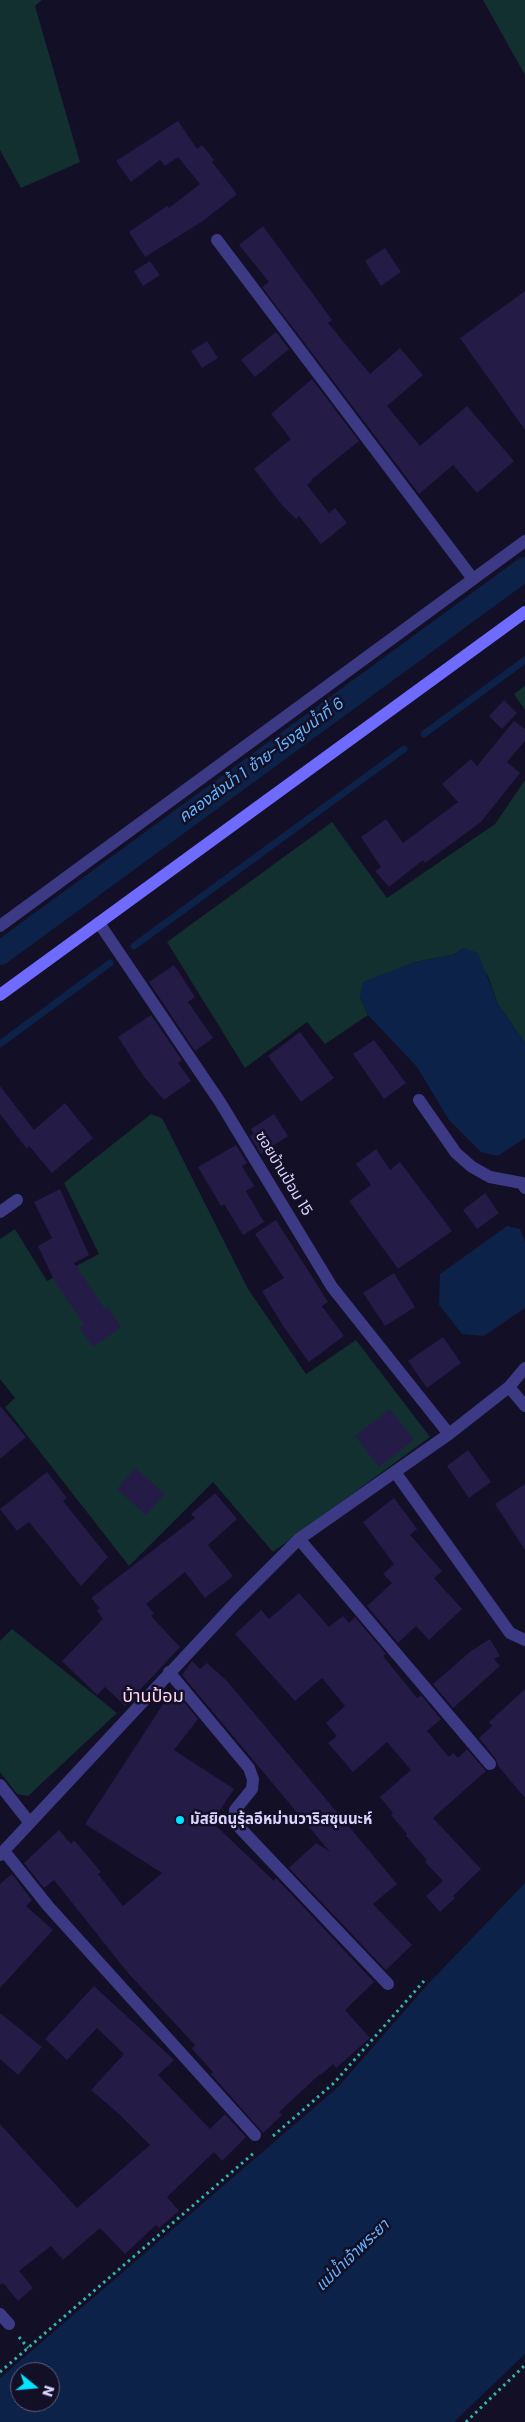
<!DOCTYPE html>
<html>
<head>
<meta charset="utf-8">
<style>
	body { margin:0 }
	#map { position:relative; width:525px; height:2422px; overflow:hidden; background:#130f26; font-family:Poppins,sans-serif }
	canvas { display:block }
	.north { position:absolute; left:10px; top:2362px; width:50px; height:50px; box-sizing:border-box; background:#130f26; border:1px solid #625e7d; border-radius:50%; rotate:107deg; font-size:14px; font-weight:700; line-height:20px; text-align:center; color:#d9d4ff }
	.north::after { content:''; display:block; margin:auto; width:18px; height:22px; background:#00e5ff; clip-path:polygon(50% 0,100% 100%,50% 72%,0 100%) }
</style>
</head>
<body>
<div id="map">
<canvas width="525" height="2422"></canvas>
<div class="north">N</div>
</div>
<script>
const c = document.querySelector('canvas').getContext('2d');
c.lineJoin = 'round';
function fill(path, color) {
  c.fillStyle = color;
  c.fill(path, 'evenodd');
}
function poly(rows) {
  const path = new Path2D();
  for (const r of rows) {
    path.moveTo(r[0], r[1]);
    for (let i = 2; i < r.length; i += 2) path.lineTo(r[i], r[i + 1]);
  }
  return path;
}
function trace(path, color, width, dash) {
  c.strokeStyle = color;
  c.lineWidth = width;
  c.lineCap = dash ? 'butt' : 'round';
  c.setLineDash(dash || []);
  c.stroke(path);
}
function drawText(font, color, halo, rows, align = 'center') {
  c.font = font + ' Poppins,"Noto Sans Thai",sans-serif';
  c.lineWidth = 5;
  c.setLineDash([]);
  c.textBaseline = 'middle';
  c.strokeStyle = halo;
  c.fillStyle = color;
  for (const [text, x, y, turn = 0] of rows) {
    c.save();
    c.translate(x, y);
    c.rotate((+turn || 0) * Math.PI / 180);
    c.textAlign = isNaN(turn) ? turn : align;
    if (halo) c.strokeText(text, 0, 0);
    c.fillText(text, 0, 0);
    c.restore();
  }
}
const green = poly([
	[0,0,42,0,35,6,80,162,21,188,0,150],
	[483,0,525,0,525,75],
	[525,686,525,710,514,694],
	[525,780,525,1043,498,1004,488,976,464,948,452,955,415,962,360,997,368,1015,325,1044,307,1022,245,1068,167,942,332,822,387,898,495,824],
	[151,1114,162,1118,248,1289,306,1374,356,1340,430,1437,273,1552,213,1482,129,1566,5,1407,15,1398,0,1379,0,1239,15,1229,47,1281,99,1254,64,1183],
	[12,1629,117,1713,28,1796,17,1794,0,1772,0,1641]
]);
const water = poly([
	[464,948,478,953,498,1004,525,1043,525,1138,498,1156,481,1152,449,1120,417,1067,368,1015,360,997,363,982,415,962,452,955],
	[507,1226,520,1229,525,1242,525,1308,484,1336,462,1334,439,1305,440,1274],
	[525,1883,525,2354,454,2422,0,2422,0,2378,338,2087,428,1984],
	[20,2372,50,2372,50,2402,20,2402]
]);
const stream = poly([
	[424,734,525,660],
	[134,946,404,749],
	[0,1044,110,963]
]);
const canal = poly([
	[0,953,525,569]
]);
const building = poly([
	[178,121,197,149,202,145,214,160,212,162,237,194,203,221,145,257,129,232,167,206,169,208,200,184,178,157,165,166,160,160,131,182,116,161],
	[263,226,332,320,328,323,370,374,400,348,423,375,387,406,420,446,467,406,514,461,477,493,453,465,419,494,262,287,269,282,239,245],
	[385,248,401,272,381,286,365,261],
	[150,261,160,275,143,286,134,271],
	[525,291,525,430,460,338],
	[276,332,289,349,255,377,241,360],
	[207,341,218,358,202,368,191,351],
	[312,379,359,441,311,480,312,481,307,485,329,513,335,508,347,523,321,544,299,516,296,519,282,505,254,469,291,439,271,414],
	[504,700,517,713,502,729,489,716],
	[514,721,525,729,525,741,507,762,520,773,481,822,425,863,423,860,389,887,375,871,381,867,361,837,386,819,403,843,458,802,442,784,471,759,477,766],
	[174,965,195,997,188,1002,213,1038,195,1051,149,982],
	[151,1015,182,1060,178,1063,191,1081,164,1100,144,1077,118,1037],
	[300,1032,334,1078,301,1102,268,1056],
	[374,1040,406,1083,384,1099,353,1054],
	[0,1086,34,1130,65,1103,93,1138,52,1173,29,1146,27,1149,0,1114],
	[274,1114,288,1136,261,1154,250,1136,254,1134,251,1129],
	[236,1145,247,1163,242,1166,254,1186,246,1191,264,1222,243,1235,224,1204,221,1206,198,1167],
	[376,1149,390,1170,400,1162,452,1231,398,1269,349,1201,371,1185,356,1164],
	[60,1189,89,1255,74,1263,105,1309,108,1307,121,1327,93,1347,79,1328,84,1324,56,1284,38,1246,52,1238,34,1202],
	[485,1193,499,1213,477,1229,463,1210],
	[276,1220,328,1302,322,1306,344,1336,309,1362,285,1329,262,1291,284,1278,255,1234],
	[394,1273,415,1307,385,1326,363,1293],
	[443,1337,461,1363,427,1388,408,1361],
	[0,1406,26,1437,0,1459],
	[390,1409,414,1440,379,1467,355,1436],
	[468,1450,491,1482,469,1498,447,1466],
	[135,1468,165,1494,146,1515,117,1489],
	[47,1472,67,1498,63,1501,108,1557,81,1586,29,1522,17,1531,0,1509],
	[525,1484,525,1550,495,1504],
	[215,1493,237,1519,208,1545,233,1576,205,1598,185,1572,146,1604,154,1613,151,1616,180,1647,125,1706,105,1687,97,1695,62,1661,103,1619,97,1611,100,1608,91,1598,195,1518,191,1514],
	[394,1498,417,1529,410,1535,442,1571,434,1578,462,1609,429,1640,416,1626,398,1643,367,1606,392,1583,383,1574,394,1564,363,1522],
	[299,1593,329,1627,343,1616,349,1623,355,1617,386,1654,383,1656,417,1698,421,1695,441,1719,427,1731,449,1757,453,1753,458,1758,467,1749,486,1771,433,1818,481,1869,453,1896,455,1898,440,1912,426,1896,443,1881,425,1862,427,1860,406,1836,407,1834,391,1815,393,1813,380,1797,411,1770,387,1742,353,1772,328,1743,337,1736,326,1723,345,1706,322,1678,295,1701,235,1634,261,1610,269,1619],
	[490,1639,500,1656,494,1659,500,1666,453,1708,433,1684,471,1651],
	[192,1661,200,1669,207,1663,228,1682,397,1884,373,1904,412,1945,386,1970,289,1868,316,1843,330,1852,182,1675],
	[173,1689,198,1719,174,1750,234,1789,212,1822,274,1881,276,1878,374,1982,345,2010,370,2038,336,2068,333,2064,321,2075,320,2074,279,2112,282,2115,263,2133,211,2074,213,2072,192,2049,195,2045,128,1973,54,1880,44,1888,24,1863,59,1830,71,1844,74,1840,101,1872,98,1874,123,1906,162,1873,85,1824],
	[525,1689,525,1798,498,1766,496,1759,479,1738,492,1726,489,1722],
	[12,1874,32,1900,26,1906,53,1930,0,1988,0,1884],
	[94,1986,174,2060,158,2075,210,2129,225,2114,246,2137,222,2161,214,2152,167,2197,179,2211,159,2228,156,2225,125,2254,100,2228,63,2260,51,2246,19,2271,33,2288,18,2301,3,2283,0,2285,0,2124,77,2208,150,2145,119,2114,91,2090,124,2054,97,2028,67,2060,45,2039],
	[0,2013,42,2047,18,2075,0,2059]
]);
const path = poly([
	[273,2136,334,2083,424,1981],
	[19,2337,28,2348],
	[0,2372,255,2152],
	[466,2422,525,2365]
]);
const service = poly([
	[217,240,473,579],
	[419,1100,456,1153,472,1167,490,1177,522,1183,525,1188],
	[509,1387,525,1406],
	[395,1472,510,1633,525,1640]
]);
const minor = poly([
	[99,923,220,1102,332,1287,449,1434],
	[0,926,525,541],
	[0,1212,17,1200],
	[299,1539,490,1764],
	[169,1672,249,1768,253,1779,252,1789,235,1810,235,1820,239,1827,388,1984],
	[0,1785,30,1823],
	[4,1851,48,1906,255,2135],
	[0,1855,236,1602,299,1539,449,1434,509,1387,525,1368],
	[0,2314,9,2324]
]);
const secondary = poly([
	[0,995,525,612]
]);
const markers = [
	[180,1820,5,"#00e5ff"]
];
const streetNames = [
	["ซอยบ้านป้อม 15",283,1174,59]
];
const poiNames = [
	["มัสยิดนูรุ้ลอีหม่านวาริสซุนนะห์",190,1820]
];
const waterNames = [
	["คลองส่งน้ำ 1 ซ้าย-โรงสูบน้ำที่ 6",262,761,-36],
	["แม่น้ำเจ้าพระยา",353,2256,-44]
];
const quarterNames = [
	["บ้านป้อม",153,1697]
];
fill(green, '#12302f');
fill(water, '#0c2248');
trace(stream, '#0c2248', 7);
trace(canal, '#0c2248', 24);
fill(building, '#241b47');
trace(path, '#2fb8b0', 3, [2.5, 4]);
trace(service, '#3d3a85', 12);
trace(minor, '#3d3a85', 12);
trace(secondary, '#6f6bff', 12);
for (const [x, y, r, color] of markers) {
  const dot = new Path2D();
  dot.arc(x, y, r, 0, 2 * Math.PI);
  c.fillStyle = color;
  c.fill(dot);
  trace(dot, '#130f26', 2);
}
drawText('15px', '#d9d4ff', '#130f26', streetNames);
drawText('bold 15px', '#d9d4ff', '#130f26', poiNames, 'left');
drawText('italic 16px', '#62b6ff', '#130f26', waterNames);
drawText('18px', '#ffd6f0', '#130f26', quarterNames);
</script>
</body>
</html>
